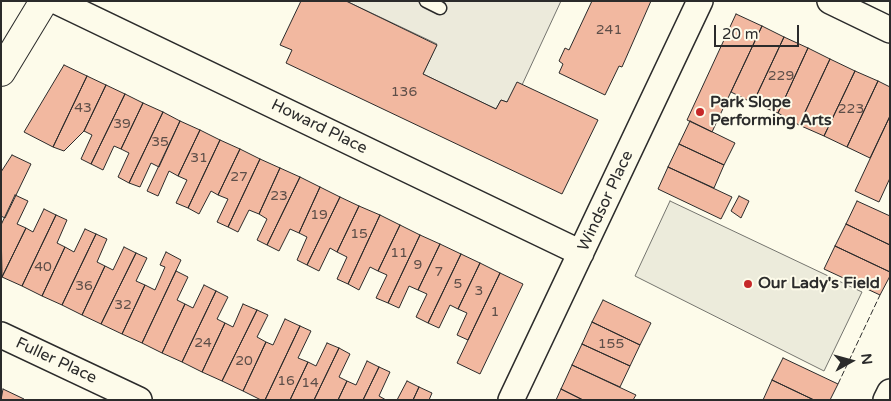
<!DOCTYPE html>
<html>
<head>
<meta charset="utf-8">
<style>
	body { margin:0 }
	#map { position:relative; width:891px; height:401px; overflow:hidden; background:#fdfbea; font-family:"Varela Round",sans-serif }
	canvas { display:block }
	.frame { position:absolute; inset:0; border:2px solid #2b2b2b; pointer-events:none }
	.north { position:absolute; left:826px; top:336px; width:50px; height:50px; -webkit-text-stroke:4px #fdfbea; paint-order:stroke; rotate:83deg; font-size:14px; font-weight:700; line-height:20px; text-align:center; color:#2b2b2b }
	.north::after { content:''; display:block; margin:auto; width:18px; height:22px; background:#2b2b2b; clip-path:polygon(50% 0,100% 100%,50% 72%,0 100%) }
	.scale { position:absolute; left:714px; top:25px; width:85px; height:22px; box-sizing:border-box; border:2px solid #2b2b2b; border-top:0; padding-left:6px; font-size:15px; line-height:18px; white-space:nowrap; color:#2b2b2b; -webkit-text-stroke:4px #fdfbea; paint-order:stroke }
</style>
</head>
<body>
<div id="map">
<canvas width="891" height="401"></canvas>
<div class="frame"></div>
<div class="north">N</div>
<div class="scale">20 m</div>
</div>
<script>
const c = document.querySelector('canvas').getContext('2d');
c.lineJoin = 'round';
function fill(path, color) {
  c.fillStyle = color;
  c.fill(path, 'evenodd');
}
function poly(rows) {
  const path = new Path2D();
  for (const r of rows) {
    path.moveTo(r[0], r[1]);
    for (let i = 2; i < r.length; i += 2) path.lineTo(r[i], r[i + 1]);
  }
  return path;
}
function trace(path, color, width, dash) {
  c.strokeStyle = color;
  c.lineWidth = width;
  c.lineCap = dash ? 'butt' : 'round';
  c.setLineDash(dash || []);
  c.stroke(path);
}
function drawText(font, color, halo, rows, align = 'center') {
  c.font = font + ' "Varela Round",sans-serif';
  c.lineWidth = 4;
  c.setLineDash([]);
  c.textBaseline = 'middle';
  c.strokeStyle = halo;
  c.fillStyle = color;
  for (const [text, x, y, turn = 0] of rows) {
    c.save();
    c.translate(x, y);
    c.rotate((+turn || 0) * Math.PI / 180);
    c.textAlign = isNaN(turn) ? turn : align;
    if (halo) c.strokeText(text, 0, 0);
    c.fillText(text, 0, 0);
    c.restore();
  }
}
const green = poly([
	[670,201,862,292,824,371,635,276,670,201]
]);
const parking = poly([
	[346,1,561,1,522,85,507,102,501,100,496,109,423,74,437,44,346,1]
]);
const building = poly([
	[301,1,346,1,437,45,423,74,496,109,501,100,507,102,517,82,598,120,562,194,286,63,292,50,280,45,301,1],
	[592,1,651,1,622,67,619,66,605,95,559,73,563,64,559,61,565,48,569,50,592,1],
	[736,14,762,26,712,132,687,120,736,14],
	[762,26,784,37,753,103,731,92,762,26],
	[784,37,808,48,778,113,753,103,784,37],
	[808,48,830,59,799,125,778,113,808,48],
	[830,59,855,71,824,136,799,125,830,59],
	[64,65,87,76,53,147,24,132,64,65],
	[855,71,878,81,847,147,824,136,855,71],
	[87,76,106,85,84,131,64,151,53,147,87,76],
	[878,81,890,87,890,116,870,158,847,147,878,81],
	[106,85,125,94,91,164,81,159,92,135,84,131,106,85],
	[125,94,143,103,121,149,114,146,103,170,91,164,125,94],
	[143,103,163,112,129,183,118,177,129,153,121,149,143,103],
	[163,112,180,121,159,167,151,163,140,187,129,183,163,112],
	[890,116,890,178,879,202,855,191,890,116],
	[180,121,200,130,178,176,169,171,158,196,147,191,180,121],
	[690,121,735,143,724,165,679,144,690,121],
	[200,130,220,140,188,208,176,203,187,180,178,176,200,130],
	[220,140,240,149,218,195,211,191,199,214,188,208,220,140],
	[679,144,724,165,714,188,668,167,679,144],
	[240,149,260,159,228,227,217,222,228,199,218,195,240,149],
	[12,155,31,164,5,218,1,216,1,172,12,155],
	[260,159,280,168,259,214,249,210,238,232,228,227,260,159],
	[668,167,732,197,721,219,658,189,668,167],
	[280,168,300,177,267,245,257,240,267,219,259,214,280,168],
	[300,177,320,187,299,233,290,229,279,251,267,245,300,177],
	[320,187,340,197,307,265,297,260,307,237,299,233,320,187],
	[15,195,28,201,17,224,26,228,2,277,1,225,15,195],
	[739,196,749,201,741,218,731,211,739,196],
	[340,197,359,206,337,252,330,248,319,271,307,265,340,197],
	[857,201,890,216,890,245,846,224,857,201],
	[359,206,380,215,348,284,337,279,347,257,337,252,359,206],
	[44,209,56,215,22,286,2,277,26,228,33,232,44,209],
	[56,215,67,220,57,243,65,247,42,296,22,286,56,215],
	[380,215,400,225,378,271,370,267,359,290,348,284,380,215],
	[846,224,890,245,890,272,835,246,846,224],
	[400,225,420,235,388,303,376,298,387,275,378,271,400,225],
	[85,229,96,234,62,305,42,296,65,247,74,252,85,229],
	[96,234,107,239,97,262,105,266,82,315,62,305,96,234],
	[420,235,440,244,418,290,409,286,399,308,388,303,420,235],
	[440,244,461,254,428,323,416,317,427,294,418,290,440,244],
	[835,246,890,272,890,276,880,295,824,269,835,246],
	[124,247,136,253,101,324,82,315,105,266,113,270,124,247],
	[166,252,181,260,142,343,122,334,145,285,155,290,165,267,160,265,166,252],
	[136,253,147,258,136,281,145,285,122,334,101,324,136,253],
	[461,254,480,263,458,309,450,305,439,328,428,323,461,254],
	[480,263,500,273,468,340,457,335,467,313,458,309,480,263],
	[176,271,188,277,177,300,185,304,162,353,142,343,176,271],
	[500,273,523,284,480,374,457,363,500,273],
	[204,285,216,291,182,362,162,353,185,304,193,308,204,285],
	[216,291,228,297,217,319,225,323,202,372,182,362,216,291],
	[603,300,651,323,640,345,592,322,603,300],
	[243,304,257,310,222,381,202,372,225,323,233,327,243,304],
	[257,310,268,315,257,337,266,342,243,391,222,381,257,310],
	[285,319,300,326,265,400,261,400,243,391,266,342,273,345,285,319],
	[592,322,640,345,630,366,582,344,592,322],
	[300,326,311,331,298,358,308,362,290,400,265,400,300,326],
	[327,343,339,348,314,400,290,400,308,362,316,366,327,343],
	[582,344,630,366,620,387,572,365,582,344],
	[339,348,350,354,339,377,347,381,338,400,314,400,339,348],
	[783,358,838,384,830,400,814,400,772,380,783,358],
	[367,361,379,367,363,400,338,400,347,381,356,385,367,361],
	[572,365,636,395,633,400,583,400,561,389,572,365],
	[379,367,390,372,379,396,386,400,363,400,379,367],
	[772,380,814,400,763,400,772,380],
	[407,381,419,387,413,400,397,400,407,381],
	[419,387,432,393,429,400,413,400,419,387],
	[3,389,24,399,24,400,1,400,3,389],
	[561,389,583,400,556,400,561,389]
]);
const service = poly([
	[426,1,440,8]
]);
const minor = poly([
	[56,1,581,253],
	[830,1,890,30],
	[1,335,139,400],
	[511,400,700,1],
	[886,400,890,392]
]);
const tertiary = poly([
	[1,72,44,1]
]);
const fence = poly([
	[838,384,880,295]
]);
const markers = [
	[700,112,5,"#c62828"],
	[748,284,5,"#c62828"]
];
const numberNames = [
	["241",609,30],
	["229",781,76],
	["136",404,92],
	["43",83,108],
	["223",851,109],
	["39",122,124],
	["35",160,142],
	["31",199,158],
	["27",239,177],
	["23",279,196],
	["19",319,215],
	["15",359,234],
	["11",399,253],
	["9",418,265],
	["40",43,267],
	["7",439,272],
	["5",458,284],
	["36",84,286],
	["3",479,291],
	["32",123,305],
	["1",495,312],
	["24",203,343],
	["155",611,344],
	["20",244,361],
	["16",286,381],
	["14",310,383]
];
const poiNames = [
	["Park Slope",710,103],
	["Performing Arts",710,121],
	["Our Lady's Field",758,284]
];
const streetNames = [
	["Howard Place",319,127,26],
	["Windsor Place",606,201,-65],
	["Fuller Place",56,361,25]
];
fill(green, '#ecebdb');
trace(green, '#74746e', 1);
fill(parking, '#eceadb');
trace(parking, '#74746e', 1);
fill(building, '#f2b8a0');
trace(building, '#2b2b2b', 1);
trace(service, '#2b2b2b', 15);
trace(minor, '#2b2b2b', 28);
trace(tertiary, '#2b2b2b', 30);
trace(service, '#fdfbea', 12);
trace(minor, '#fdfbea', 25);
trace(tertiary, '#fdfbea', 28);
trace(fence, '#2b2b2b', 1, [6, 2.5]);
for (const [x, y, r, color] of markers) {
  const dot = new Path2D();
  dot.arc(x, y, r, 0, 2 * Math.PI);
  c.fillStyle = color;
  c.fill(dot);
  trace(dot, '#fdfbea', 2);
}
drawText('14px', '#5d4e48', null, numberNames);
drawText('bold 16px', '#2b2b2b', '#fdfbea', poiNames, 'left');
drawText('16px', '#2b2b2b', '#fdfbea', streetNames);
</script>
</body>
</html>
